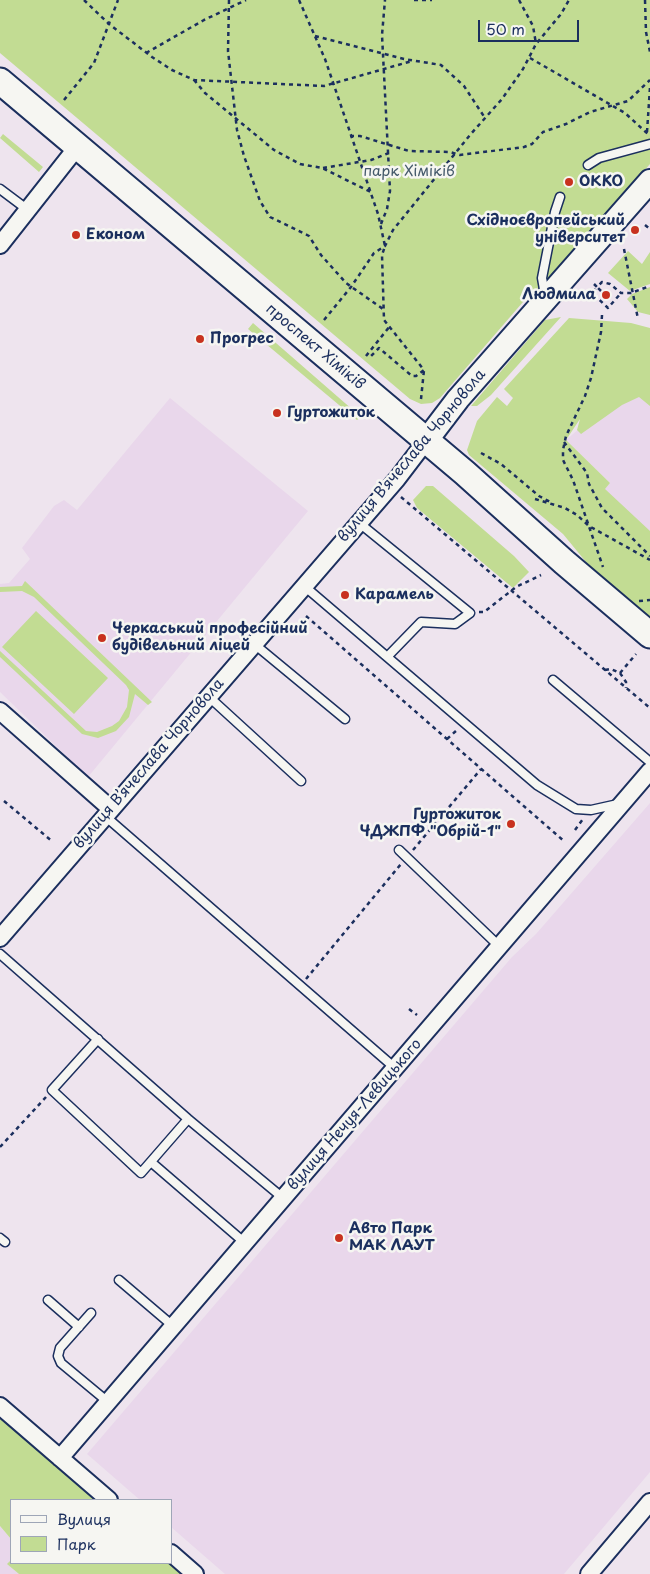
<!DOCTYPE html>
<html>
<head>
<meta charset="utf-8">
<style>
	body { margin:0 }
	#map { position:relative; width:650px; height:1574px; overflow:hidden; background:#eee4ee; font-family:"Playpen Sans",sans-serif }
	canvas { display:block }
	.legend { position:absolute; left:10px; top:1499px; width:162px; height:65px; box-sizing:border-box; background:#f6f6f2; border:1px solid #9ea6b7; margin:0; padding:6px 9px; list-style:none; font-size:15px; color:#1b2f5e }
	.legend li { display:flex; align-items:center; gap:10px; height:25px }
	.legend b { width:25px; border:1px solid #9ea6b7 }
	.scale { position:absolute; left:478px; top:20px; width:101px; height:22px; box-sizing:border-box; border:2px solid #1b2f5e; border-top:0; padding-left:6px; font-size:15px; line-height:18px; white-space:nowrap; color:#1b2f5e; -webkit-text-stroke:4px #f6f6f2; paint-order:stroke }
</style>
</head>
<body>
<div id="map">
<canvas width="650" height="1574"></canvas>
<ul class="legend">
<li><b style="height:6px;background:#f6f6f2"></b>Вулиця</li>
<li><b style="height:14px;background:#c2dc93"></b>Парк</li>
</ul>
<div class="scale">50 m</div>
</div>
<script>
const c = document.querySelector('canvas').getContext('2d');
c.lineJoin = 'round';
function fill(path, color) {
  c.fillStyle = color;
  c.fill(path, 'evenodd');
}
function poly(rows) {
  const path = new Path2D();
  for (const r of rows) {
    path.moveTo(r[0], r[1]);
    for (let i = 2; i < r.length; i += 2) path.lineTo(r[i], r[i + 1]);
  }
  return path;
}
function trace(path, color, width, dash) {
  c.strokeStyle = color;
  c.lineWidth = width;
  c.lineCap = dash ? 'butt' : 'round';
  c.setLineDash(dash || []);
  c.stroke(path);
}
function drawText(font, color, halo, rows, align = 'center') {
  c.font = font + ' "Playpen Sans",sans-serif';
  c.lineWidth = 5;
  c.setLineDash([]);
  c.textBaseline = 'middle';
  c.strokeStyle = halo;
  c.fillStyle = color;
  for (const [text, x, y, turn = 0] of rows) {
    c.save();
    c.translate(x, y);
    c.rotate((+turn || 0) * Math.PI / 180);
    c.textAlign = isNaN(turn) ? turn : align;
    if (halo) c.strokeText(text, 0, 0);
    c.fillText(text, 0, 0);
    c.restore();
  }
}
const built = poly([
	[650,368,650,547,597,498,610,483,566,440],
	[170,398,308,511,88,777,0,692,0,584,9,583,30,559,22,548,54,506,64,500,77,510],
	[650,803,650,1472,564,1574,225,1574,171,1527,171,1500,140,1500,87,1454,512,957,536,934],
	[0,1526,11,1539,11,1560,8,1564,19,1574,0,1574]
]);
const green = poly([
	[0,0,650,0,650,164,552,276,523,302,440,398,432,403,421,404,410,399,0,53],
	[3,134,43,167,39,172,0,138],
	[628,251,642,264,650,252,650,284,630,291,608,273],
	[650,287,650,315,638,312,627,299,632,294],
	[561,317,491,395,477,406,471,406,545,320],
	[569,318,631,323,650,328,650,406,639,397,622,405,581,434,577,430,580,419,566,440,610,483,605,489,650,531,650,619,591,568,563,534,469,455,467,450,477,421,497,397,507,406,513,398,504,389],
	[253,323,361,417,357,420,248,329],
	[426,486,433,486,514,556,529,572,513,588,417,508,413,500],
	[25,581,152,702,148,705,135,694,129,717,116,731,98,738,82,734,0,657,0,651,86,731,97,732,112,726,119,721,127,707,129,690,126,685,34,597,22,591,0,592,0,587,22,586],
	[36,611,108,678,74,714,2,647],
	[0,1418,97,1500,11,1500,11,1539,0,1526],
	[11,1560,11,1563,171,1563,184,1574,19,1574,7,1564]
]);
const path = poly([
	[84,0,109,24,152,57,172,70,194,80,324,86,412,61],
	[229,0,228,51,237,130,244,156,260,201,270,217,309,236,321,255,346,283,383,309],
	[299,0,325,59,378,214,385,246,382,255,384,320,424,370,416,376,412,376,379,348,369,358],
	[414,0,432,0],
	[519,0,533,26,536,44],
	[645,0,646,32,650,52],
	[315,36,404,59,441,65,464,86,485,118],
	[146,53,204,20,246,0],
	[530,58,625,113,649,135],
	[194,80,205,93,274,150,300,164,322,168,371,192],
	[64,100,94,63,118,0],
	[647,132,650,87],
	[350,136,360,136,409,151,450,152,460,155,524,147,532,144,543,132,566,124,590,112,628,101,650,80],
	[323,168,371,160,389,153],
	[381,224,387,209,390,191,382,35,385,0],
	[645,225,650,229],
	[624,249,638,319],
	[594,284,597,287,602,282,610,284,621,293,631,293,650,286],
	[601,291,597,287,592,293,608,308,621,293],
	[602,315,601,332,591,378,585,396,566,436,563,450,563,460,573,480,603,567],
	[324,320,351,287,374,253,385,246,393,230,470,135,502,99,523,69,536,44,561,14,569,0],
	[366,356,390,326],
	[421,399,424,370],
	[564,442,587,473,589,484,602,508,650,556],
	[481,453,501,464,539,496,552,503],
	[401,497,650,708],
	[535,499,565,508,577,515,589,526,650,560],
	[639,601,650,600],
	[479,612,484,612,516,587,541,575],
	[306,616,565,842],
	[605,670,611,669,620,673,626,682,626,688],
	[620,673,636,654],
	[447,739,457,730],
	[4,801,53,842],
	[575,830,583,819],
	[413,850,481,769],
	[306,979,401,864],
	[409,1009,417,1015],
	[0,1147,46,1097]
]);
const lane = poly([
	[588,165,599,158,650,144],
	[0,189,28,210],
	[545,295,542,278,555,212,560,197],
	[358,522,470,613,455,624,421,622,388,656],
	[303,585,537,785,576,809,591,810,618,804],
	[253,643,345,719],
	[553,680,650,762],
	[208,696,301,781],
	[105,816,395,1068],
	[399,850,499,946],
	[0,954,188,1119,283,1198],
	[98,1039,52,1090,141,1173,188,1119],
	[151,1162,245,1243],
	[0,1238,5,1242],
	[119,1280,173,1326],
	[48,1300,79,1327],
	[91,1313,60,1348,58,1356,61,1363,108,1402]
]);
const street = poly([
	[0,245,78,146],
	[0,711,111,809],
	[0,938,397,479,426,441],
	[0,1406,109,1500],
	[60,1458,650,771],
	[171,1553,195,1574],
	[589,1574,650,1502]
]);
const secondary = poly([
	[426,441,458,399,650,181]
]);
const primary = poly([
	[0,81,465,473,564,562,650,635]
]);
const markers = [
	[569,182,5,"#c8321e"],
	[635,230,5,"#c8321e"],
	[76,235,5,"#c8321e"],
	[606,295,5,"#c8321e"],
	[200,339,5,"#c8321e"],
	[277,413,5,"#c8321e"],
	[345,595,5,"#c8321e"],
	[102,638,5,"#c8321e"],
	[511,824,5,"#c8321e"],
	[339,1238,5,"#c8321e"]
];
const parkNames = [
	["парк Хіміків",409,172]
];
const poiNames = [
	["ОККО",579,182],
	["Східноєвропейський",625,221,"right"],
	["університет",625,238,"right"],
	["Економ",86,235],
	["Людмила",596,295,"right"],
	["Прогрес",210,339],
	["Гуртожиток",287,413],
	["Карамель",355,595],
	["Черкаський професійний",112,629],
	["будівельний ліцей",112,646],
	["Гуртожиток",501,815,"right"],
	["ЧДЖПФ \"Обрій-1\"",501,832,"right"],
	["Авто Парк",349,1229],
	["МАК ЛАУТ",349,1246]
];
const streetNames = [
	["проспект Хіміків",315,347,40],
	["вулиця Вʼячеслава Чорновола",412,456,-50],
	["вулиця Вʼячеслава Чорновола",149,764,-49],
	["вулиця Нечуя-Левицького",355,1115,-49]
];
fill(built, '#e9d7eb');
fill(green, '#c2dc93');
trace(lane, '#1b2f5e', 11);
trace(street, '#1b2f5e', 20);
trace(secondary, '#1b2f5e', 26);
trace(primary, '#1b2f5e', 29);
trace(path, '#1b2f5e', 2.5, [4, 4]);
trace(lane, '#f6f6f2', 8);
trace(street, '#f6f6f2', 16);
trace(secondary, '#f6f6f2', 22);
trace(primary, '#f6f6f2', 25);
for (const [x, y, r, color] of markers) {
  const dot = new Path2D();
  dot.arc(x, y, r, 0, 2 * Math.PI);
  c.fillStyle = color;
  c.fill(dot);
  trace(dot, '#f6f6f2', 2);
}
drawText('15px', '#455a6b', '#f6f6f2', parkNames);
drawText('bold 15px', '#1b2f5e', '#f6f6f2', poiNames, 'left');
drawText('15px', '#1b2f5e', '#f6f6f2', streetNames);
</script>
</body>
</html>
